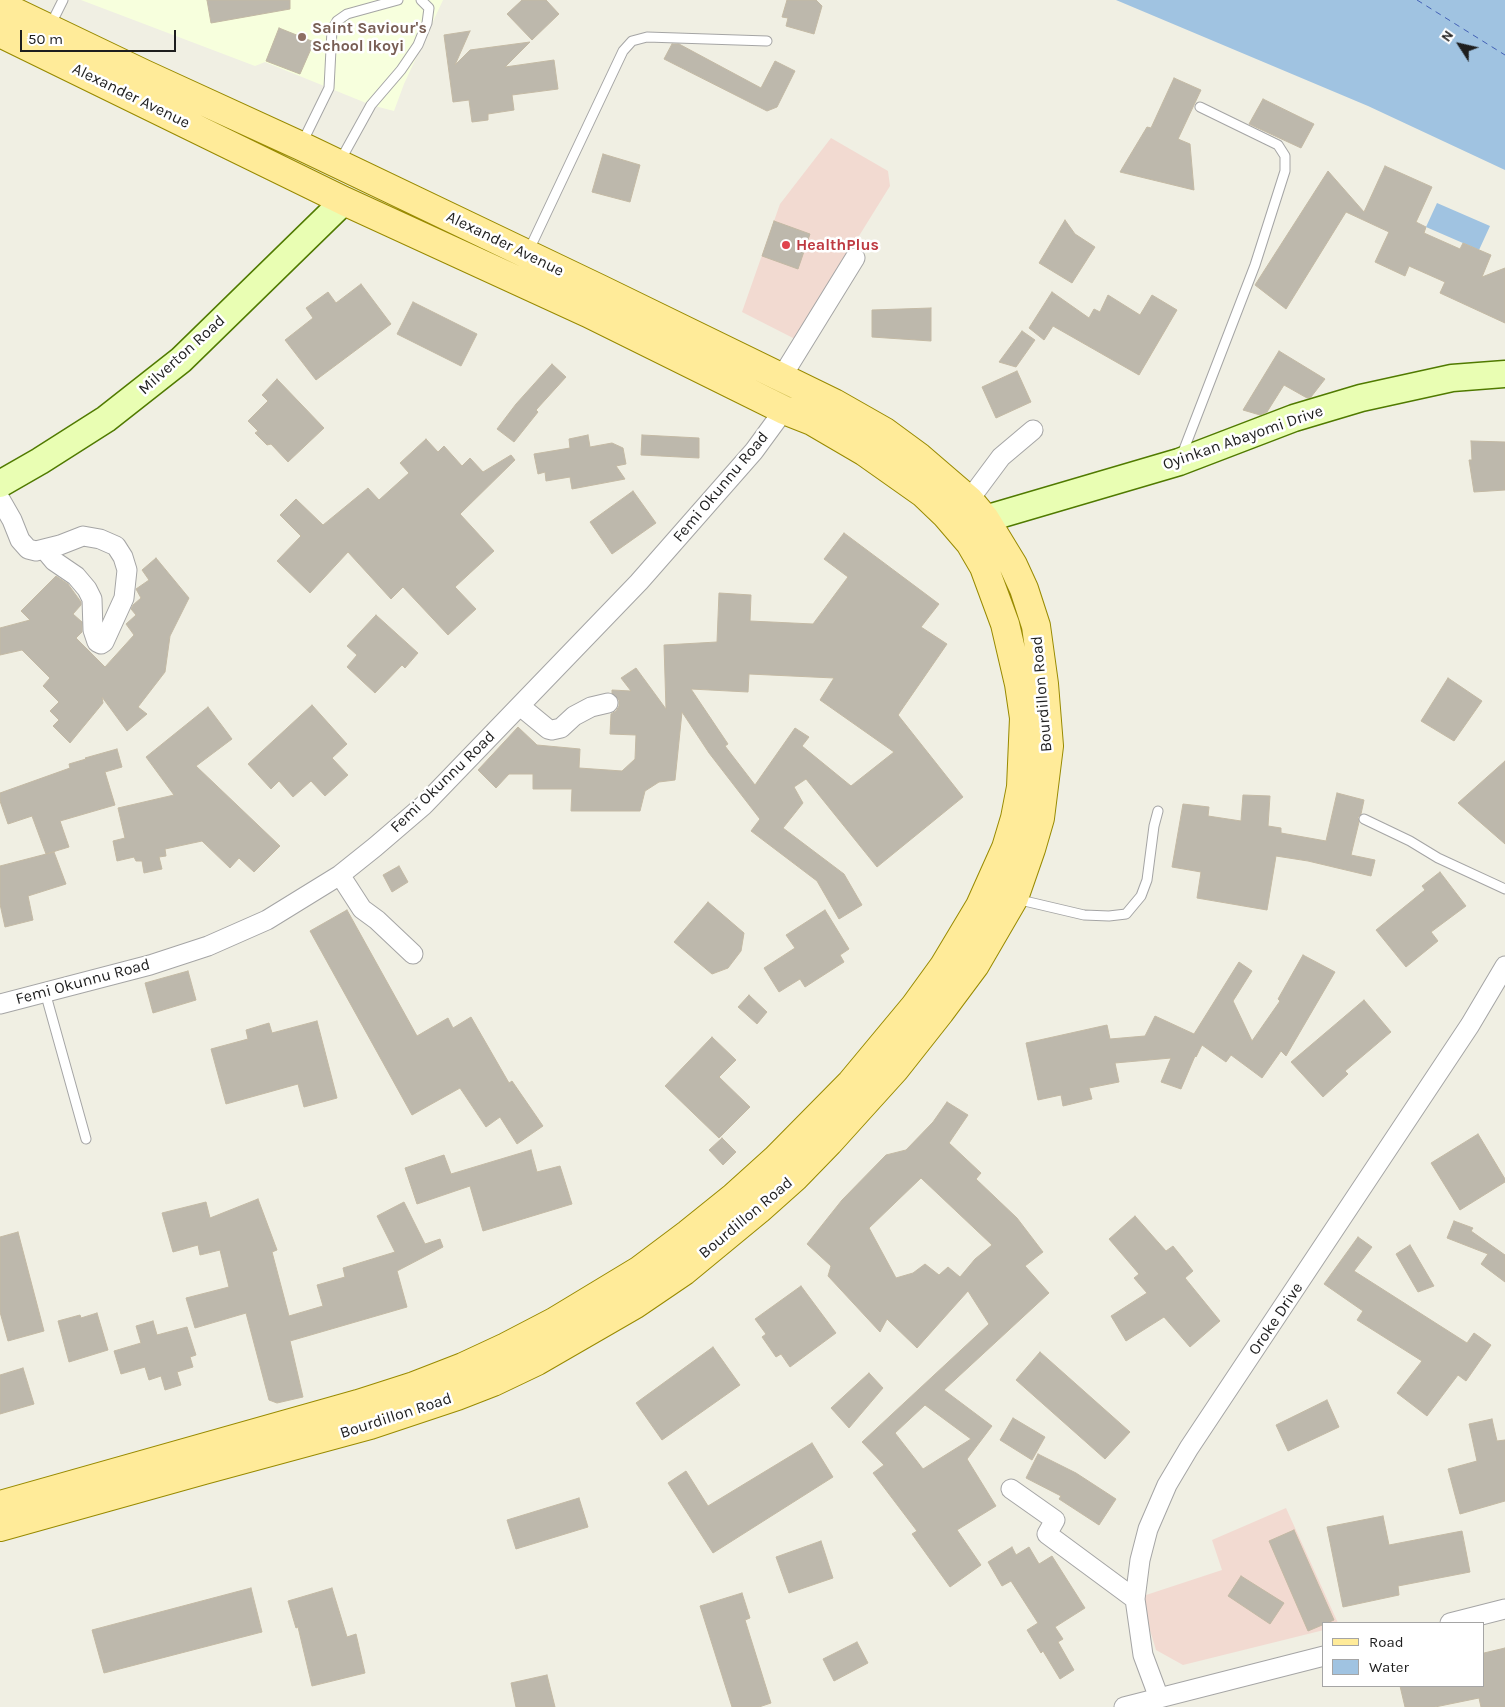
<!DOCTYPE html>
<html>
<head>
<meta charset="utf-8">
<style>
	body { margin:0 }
	#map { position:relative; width:1505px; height:1707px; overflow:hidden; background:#f0efe3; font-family:Karla,sans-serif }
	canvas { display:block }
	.legend { position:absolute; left:1322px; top:1622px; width:162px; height:65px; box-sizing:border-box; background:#fff; border:1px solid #a5a5a5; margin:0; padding:6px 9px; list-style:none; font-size:15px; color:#1e1e1e }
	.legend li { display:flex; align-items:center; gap:10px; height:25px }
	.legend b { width:25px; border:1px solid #a5a5a5 }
	.north { position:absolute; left:1435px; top:20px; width:50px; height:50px; -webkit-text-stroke:4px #fff; paint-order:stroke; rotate:305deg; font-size:14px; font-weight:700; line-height:20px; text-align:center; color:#1e1e1e }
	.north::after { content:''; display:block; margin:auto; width:18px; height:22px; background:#1e1e1e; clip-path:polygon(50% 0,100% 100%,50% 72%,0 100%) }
	.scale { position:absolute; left:20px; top:30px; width:156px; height:22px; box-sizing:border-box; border:2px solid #1e1e1e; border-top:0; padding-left:6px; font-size:15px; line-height:18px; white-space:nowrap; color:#1e1e1e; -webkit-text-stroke:4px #fff; paint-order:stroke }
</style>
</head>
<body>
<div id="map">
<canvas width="1505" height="1707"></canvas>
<ul class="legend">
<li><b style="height:6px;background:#ffeb99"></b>Road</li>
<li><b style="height:14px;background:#a0c3e1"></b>Water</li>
</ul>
<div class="north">N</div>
<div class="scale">50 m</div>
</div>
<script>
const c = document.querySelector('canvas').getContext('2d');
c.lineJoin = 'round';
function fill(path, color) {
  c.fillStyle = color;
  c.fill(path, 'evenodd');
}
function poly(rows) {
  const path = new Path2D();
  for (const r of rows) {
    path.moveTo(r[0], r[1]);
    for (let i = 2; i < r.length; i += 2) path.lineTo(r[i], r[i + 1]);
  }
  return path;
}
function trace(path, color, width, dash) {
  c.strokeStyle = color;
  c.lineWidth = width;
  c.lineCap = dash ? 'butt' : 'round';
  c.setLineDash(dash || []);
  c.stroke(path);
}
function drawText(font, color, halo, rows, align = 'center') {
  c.font = font + ' Karla,sans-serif';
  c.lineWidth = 5;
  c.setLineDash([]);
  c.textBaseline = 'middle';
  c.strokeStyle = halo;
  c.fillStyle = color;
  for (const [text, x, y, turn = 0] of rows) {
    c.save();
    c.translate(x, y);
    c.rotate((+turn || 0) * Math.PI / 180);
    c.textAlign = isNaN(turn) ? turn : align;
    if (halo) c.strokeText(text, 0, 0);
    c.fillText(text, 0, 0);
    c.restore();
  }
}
const commercial = poly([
	[831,138,888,171,890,186,795,339,742,312,780,204],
	[1286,1508,1338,1623,1324,1623,1324,1630,1183,1665,1156,1650,1140,1597,1222,1570,1212,1540]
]);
const education = poly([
	[81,0,443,0,404,84,394,111,371,105,265,62,255,66]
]);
const water = poly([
	[1116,0,1505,0,1505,170,1368,106],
	[1437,203,1490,226,1479,250,1426,227]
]);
const ferry = poly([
	[1417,0,1505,55]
]);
const building = poly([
	[207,0,290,0,290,9,211,23,207,0],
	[522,0,546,0,559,14,532,40,507,14,522,0],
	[787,0,816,0,822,6,814,34,786,26,788,18,782,17,787,0],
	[279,28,314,42,300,74,266,61,279,28],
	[470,31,455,65,470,50,530,42,505,67,554,60,558,89,512,95,514,110,488,114,488,120,472,122,469,100,453,102,444,35,470,31],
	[672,44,679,44,761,88,775,61,795,71,777,107,767,111,664,59,672,44],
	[1174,78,1201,90,1178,139,1190,144,1194,190,1120,172,1147,127,1151,128,1174,78],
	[1263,99,1314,124,1301,148,1249,124,1263,99],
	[603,154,640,165,630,202,592,192,603,154],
	[1385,166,1432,187,1416,222,1426,227,1424,233,1460,249,1463,243,1491,255,1482,277,1505,268,1505,323,1440,293,1445,282,1409,266,1405,276,1375,262,1389,232,1346,212,1286,309,1255,285,1328,171,1364,212,1385,166],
	[1065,220,1075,234,1095,247,1072,283,1039,263,1065,220],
	[774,221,810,234,798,269,762,256,774,221],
	[361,284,391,324,316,380,285,340,313,318,306,308,328,292,336,303,361,284],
	[1052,292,1089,318,1094,309,1100,312,1108,295,1140,315,1152,295,1177,310,1139,375,1053,326,1044,340,1029,328,1052,292],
	[413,302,477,334,461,366,397,334,413,302],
	[931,308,931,341,872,337,872,310,931,308],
	[1022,331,1035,340,1016,367,999,362,1022,331],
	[1279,351,1325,379,1311,397,1307,398,1284,385,1267,412,1260,415,1243,410,1279,351],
	[552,364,566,377,536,410,538,412,514,442,497,429,516,404,552,364],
	[1017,371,1031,402,996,418,982,387,1017,371],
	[277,379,324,428,288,462,271,444,267,445,255,433,258,431,248,421,268,401,262,395,277,379],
	[588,435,590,447,612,443,623,448,626,464,616,466,625,479,572,489,570,477,546,481,545,472,538,474,534,454,570,448,569,439,588,435],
	[642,435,699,438,699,458,641,455,642,435],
	[426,439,438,452,444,446,462,466,470,458,483,472,511,455,515,460,460,514,494,551,455,587,476,609,448,635,403,587,391,599,348,552,310,593,277,561,301,536,280,515,296,499,323,525,368,488,379,500,409,473,400,463,426,439],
	[1471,441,1505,442,1505,490,1474,492,1469,460,1472,460,1471,441],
	[633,491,656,523,612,554,590,522,633,491],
	[844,533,939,604,921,627,947,644,898,715,963,797,877,867,806,779,794,787,803,803,783,828,844,874,862,905,839,919,817,881,751,831,760,819,709,753,682,712,675,780,659,782,645,791,640,811,571,811,572,789,533,789,533,774,509,774,496,788,478,770,518,727,537,745,580,749,579,768,622,771,635,759,636,735,610,734,611,714,616,711,619,706,619,700,612,693,612,690,631,691,621,678,636,668,666,709,664,645,717,642,719,593,751,595,750,621,813,624,848,577,824,559,844,533],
	[749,674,834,678,820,700,894,752,851,786,802,746,809,737,795,728,755,785,725,746,728,744,691,689,748,692,749,674],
	[156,558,189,598,170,636,165,672,138,707,147,714,127,731,102,697,103,703,70,743,53,726,59,720,50,711,59,702,43,686,50,678,22,650,0,655,0,628,30,620,21,611,56,576,68,584,81,602,81,605,73,614,82,622,82,632,76,638,105,667,134,635,126,624,136,615,131,609,133,605,141,598,136,589,149,580,142,570,156,558],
	[376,615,418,653,405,668,402,665,375,693,347,667,357,655,347,646,376,615],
	[1448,678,1482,701,1454,741,1421,721,1448,678],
	[312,705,347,744,332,758,348,775,325,796,311,781,293,797,279,781,271,789,248,764,312,705],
	[208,707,232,739,196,766,280,846,254,872,239,858,230,868,202,841,165,849,166,856,159,857,162,869,144,873,142,861,136,861,134,857,117,861,113,841,125,838,118,808,174,795,146,757,208,707],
	[117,749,122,767,105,772,115,805,60,821,69,847,46,854,32,816,8,824,0,801,0,793,70,768,69,764,86,759,85,758,117,749],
	[1505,761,1505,844,1458,803,1505,761],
	[1337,793,1364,800,1361,814,1358,817,1359,822,1351,855,1375,860,1371,876,1308,861,1276,856,1267,910,1197,898,1201,872,1172,867,1183,804,1209,807,1208,816,1241,821,1243,795,1270,796,1268,826,1281,828,1281,833,1326,841,1337,793],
	[54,852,66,884,28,896,33,920,5,927,0,904,0,866,54,852],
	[399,866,408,882,392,892,383,875,399,866],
	[1440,872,1466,906,1431,932,1438,941,1406,967,1376,930,1425,890,1422,886,1440,872],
	[708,902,744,933,741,951,728,968,712,974,674,942,708,902],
	[347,910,417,1036,448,1018,453,1028,471,1017,509,1083,512,1081,543,1126,517,1144,500,1117,486,1127,460,1088,412,1115,310,931,347,910],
	[825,910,849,949,840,955,844,962,805,987,800,979,779,992,764,968,795,948,786,935,825,910],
	[1303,955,1335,972,1286,1056,1281,1051,1262,1078,1231,1055,1226,1062,1202,1045,1196,1057,1195,1056,1181,1089,1161,1082,1171,1058,1115,1063,1119,1082,1089,1088,1092,1099,1063,1106,1061,1095,1038,1100,1026,1043,1107,1025,1110,1039,1145,1036,1155,1016,1194,1034,1239,962,1252,971,1233,1001,1252,1041,1280,1001,1278,999,1303,955],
	[188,971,196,1000,153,1013,145,983,188,971],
	[749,995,767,1012,757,1024,738,1007,749,995],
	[1364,1000,1391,1032,1345,1071,1348,1074,1323,1097,1291,1062,1364,1000],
	[317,1021,337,1098,304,1107,298,1084,226,1104,211,1049,248,1039,246,1030,269,1023,272,1033,317,1021],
	[712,1037,736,1060,719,1077,750,1107,719,1138,665,1086,712,1037],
	[947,1102,968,1115,949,1143,981,1173,976,1179,1017,1218,1043,1252,1025,1266,1049,1293,944,1390,992,1426,967,1459,996,1506,957,1530,981,1565,950,1587,912,1534,917,1531,873,1473,884,1465,862,1442,989,1324,968,1291,917,1348,887,1319,880,1332,828,1276,831,1266,807,1244,842,1200,886,1155,906,1150,933,1122,947,1102],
	[921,1178,992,1245,975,1259,960,1277,948,1267,939,1275,925,1264,913,1273,896,1278,869,1228,921,1178],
	[925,1405,971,1439,923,1469,895,1433,925,1405],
	[1478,1134,1505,1179,1505,1182,1460,1210,1431,1163,1478,1134],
	[722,1138,736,1152,723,1165,709,1150,722,1138],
	[531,1150,537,1172,560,1166,572,1204,483,1231,470,1186,417,1204,405,1168,444,1155,451,1174,531,1150],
	[258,1199,277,1250,272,1252,289,1316,323,1306,317,1285,345,1277,343,1268,395,1252,377,1216,404,1202,425,1244,440,1239,443,1247,397,1271,407,1307,290,1341,303,1397,277,1403,269,1400,246,1313,195,1328,186,1298,229,1287,220,1250,200,1255,198,1245,173,1252,162,1213,206,1202,210,1218,258,1199],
	[1135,1216,1166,1251,1173,1246,1193,1271,1185,1278,1220,1321,1190,1347,1164,1317,1126,1341,1111,1316,1147,1293,1134,1278,1139,1274,1109,1239,1135,1216],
	[1454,1221,1473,1228,1471,1231,1505,1255,1505,1282,1481,1264,1488,1254,1447,1238,1454,1221],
	[18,1232,44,1331,8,1341,0,1312,0,1237,18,1232],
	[1358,1237,1372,1247,1354,1271,1467,1343,1474,1333,1491,1345,1466,1381,1458,1375,1427,1416,1397,1393,1422,1361,1357,1320,1363,1311,1324,1284,1358,1237],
	[1410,1245,1434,1286,1418,1292,1396,1254,1410,1245],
	[801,1286,836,1333,790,1367,781,1354,776,1357,762,1337,766,1334,755,1319,801,1286],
	[97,1313,108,1350,69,1362,58,1321,80,1315,81,1318,97,1313],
	[153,1321,157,1335,187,1327,196,1355,190,1357,193,1367,177,1372,181,1385,165,1390,161,1376,149,1380,145,1367,121,1374,114,1351,141,1343,136,1326,153,1321],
	[713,1347,740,1385,662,1440,636,1403,713,1347],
	[1040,1352,1130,1432,1105,1459,1016,1380,1040,1352],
	[23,1368,34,1404,0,1414,0,1375,23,1368],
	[869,1373,883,1388,849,1428,831,1408,869,1373],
	[1327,1400,1339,1427,1288,1451,1276,1425,1327,1400],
	[1013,1418,1045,1437,1032,1460,1000,1440,1013,1418],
	[1492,1419,1497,1441,1505,1440,1505,1501,1460,1514,1448,1469,1477,1461,1469,1424,1492,1419],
	[812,1443,833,1477,713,1553,668,1483,686,1471,708,1506,812,1443],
	[1038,1454,1076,1473,1116,1499,1099,1525,1059,1499,1061,1496,1026,1478,1038,1454],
	[579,1498,588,1527,516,1549,507,1520,579,1498],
	[1383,1516,1389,1545,1462,1531,1470,1572,1398,1586,1399,1595,1343,1607,1327,1527,1383,1516],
	[1294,1530,1334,1620,1308,1631,1269,1541,1294,1530],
	[821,1541,833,1578,789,1593,776,1557,821,1541],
	[1012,1547,1016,1555,1029,1547,1039,1564,1052,1556,1085,1608,1055,1627,1063,1639,1058,1642,1074,1670,1060,1679,1043,1651,1041,1653,1027,1630,1038,1623,1011,1581,1002,1586,988,1562,1012,1547],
	[1241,1576,1284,1603,1270,1624,1228,1596,1241,1576],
	[251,1588,262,1632,104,1673,92,1630,251,1588],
	[332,1588,347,1637,356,1634,365,1673,312,1686,298,1627,296,1628,288,1601,332,1588],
	[742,1593,750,1618,745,1620,771,1703,759,1707,732,1707,700,1606,742,1593],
	[857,1642,868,1663,834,1681,823,1659,857,1642],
	[1505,1648,1505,1707,1481,1707,1479,1698,1435,1707,1405,1707,1400,1686,1484,1686,1484,1653,1505,1648],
	[547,1675,555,1707,516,1707,511,1683,547,1675]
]);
const lane = poly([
	[50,26,63,0],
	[302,143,329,88,332,30,337,21,347,14,398,0],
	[340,161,371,105,401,70,418,45,427,23,429,8,421,0],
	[528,252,623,51,632,41,647,37,767,41],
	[1181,457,1255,265,1285,171,1285,156,1278,145,1200,107],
	[1364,819,1410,841,1438,858,1505,889],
	[1016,899,1084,915,1109,916,1126,914,1141,896,1147,880,1154,826,1158,811],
	[45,992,86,1139]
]);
const street = poly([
	[781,378,855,258],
	[0,499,12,520,20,540,28,549,36,551,60,545,83,536,100,539,116,546,123,557,127,570,124,598,104,642,101,644,97,642,93,630,92,599,87,589,76,576,54,561,44,549],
	[969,500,1001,457,1033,430],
	[520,706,548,729,552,730,561,728,574,716,591,707,608,703],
	[340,875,362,909,377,920,413,954],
	[0,1004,150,965,208,946,267,920,340,875,375,847,424,805,639,582,754,451,784,410],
	[1011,1489,1055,1520,1047,1534,1135,1599],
	[1450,1623,1505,1609],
	[1159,1698,1143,1655,1135,1599,1140,1560,1148,1529,1167,1485,1189,1448,1470,1025,1505,966],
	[1124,1707,1324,1656]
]);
const secondary = poly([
	[0,484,40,461,106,419,181,360,344,201],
	[985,519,1179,462,1294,418,1361,398,1452,378,1505,374]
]);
const primary = poly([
	[0,5,144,74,301,146,600,289,834,403,885,432,919,457,969,500,985,519,1013,565,1024,589,1036,626,1044,684,1049,746,1040,818,1031,849,1014,898,975,965,940,1012,895,1069,829,1142,795,1177,758,1210,684,1271,634,1305,537,1361,493,1382,457,1396,370,1425,204,1470,0,1527],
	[0,33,344,201,588,313,784,410,812,421,865,452,923,493,946,515,970,543,984,567,1005,624,1019,684,1024,718,1021,787,1015,818,1006,848,980,906,944,966,915,1006,851,1083,775,1160,734,1197,688,1234,640,1270,554,1322,506,1347,463,1367,414,1386,358,1404,0,1505]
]);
const markers = [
	[302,37,5,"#8d6e63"],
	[786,245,5,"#e0444e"]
];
const educationNames = [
	["Saint Saviour's",312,28],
	["School Ikoyi",312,46]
];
const streetNames = [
	["Alexander Avenue",131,96,26],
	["Alexander Avenue",505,244,26],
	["Milverton Road",182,355,-42],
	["Oyinkan Abayomi Drive",1243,438,-19],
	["Femi Okunnu Road",721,487,-50],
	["Bourdillon Road",1042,694,-95],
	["Femi Okunnu Road",443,782,-44],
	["Femi Okunnu Road",83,982,-15],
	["Bourdillon Road",746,1218,-40],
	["Oroke Drive",1276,1319,-56],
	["Bourdillon Road",396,1416,-18]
];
const healthNames = [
	["HealthPlus",796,245]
];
fill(commercial, '#f2dad1');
fill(education, '#f7ffdd');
fill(water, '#a0c3e1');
trace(ferry, '#4361b6', 1, [6, 5]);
fill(building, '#bdb8ac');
trace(building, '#c3b9a4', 1);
trace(lane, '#a5a5a5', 11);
trace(street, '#a5a5a5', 21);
trace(secondary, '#507a00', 29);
trace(primary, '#988a00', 30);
trace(lane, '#fff', 9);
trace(street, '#fff', 19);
trace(secondary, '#e9feb3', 26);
trace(primary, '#ffeb99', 28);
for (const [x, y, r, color] of markers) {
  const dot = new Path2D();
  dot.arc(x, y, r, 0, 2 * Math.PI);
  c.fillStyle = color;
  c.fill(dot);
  trace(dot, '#fff', 2);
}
drawText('bold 16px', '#785e54', '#fff', educationNames, 'left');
drawText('16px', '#1e1e1e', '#fff', streetNames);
drawText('bold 16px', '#be3a42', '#fff', healthNames, 'left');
</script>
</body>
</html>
